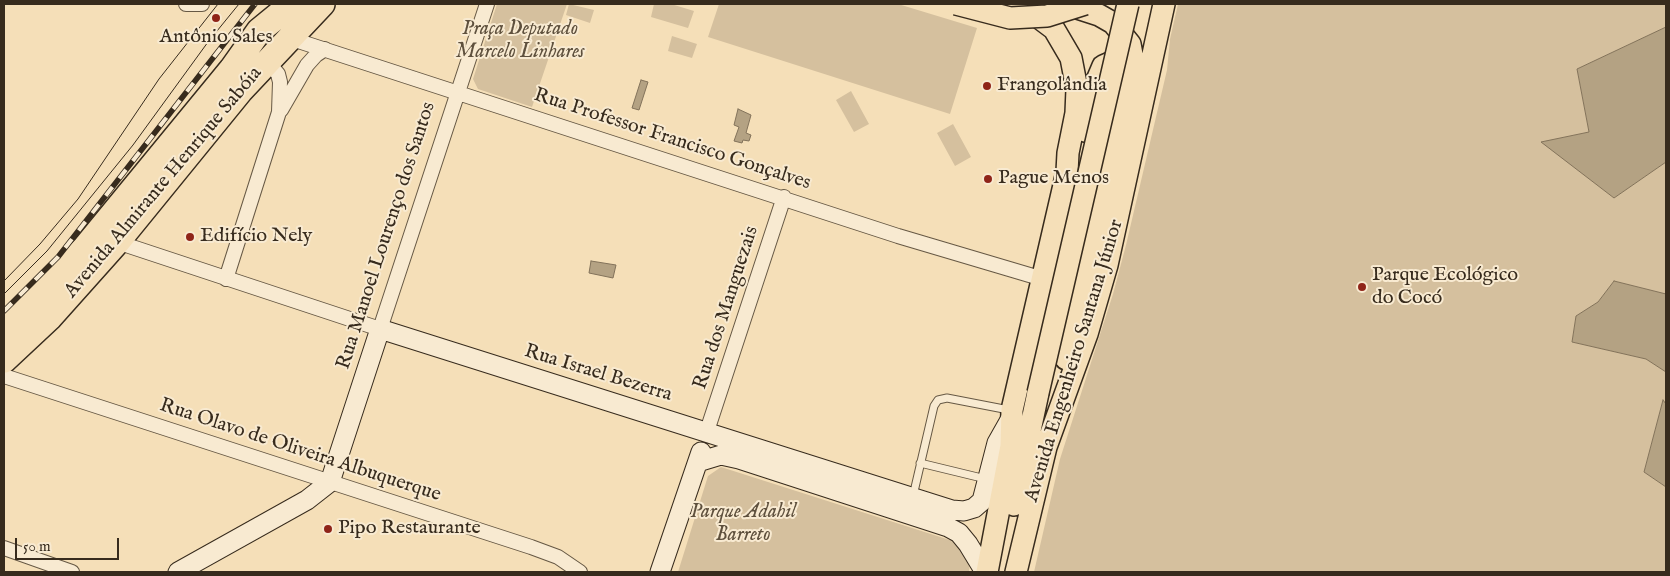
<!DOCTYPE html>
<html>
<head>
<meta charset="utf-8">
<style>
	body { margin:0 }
	#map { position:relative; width:1670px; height:576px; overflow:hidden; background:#f5dfb8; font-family:"IM FELL English",serif }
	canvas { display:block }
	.frame { position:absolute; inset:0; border:5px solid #372b1d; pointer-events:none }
	.scale { position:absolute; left:15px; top:538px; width:104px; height:22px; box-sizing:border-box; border:2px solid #372b1d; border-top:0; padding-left:6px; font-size:15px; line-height:18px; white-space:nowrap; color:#372b1d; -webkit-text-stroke:4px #f8ead1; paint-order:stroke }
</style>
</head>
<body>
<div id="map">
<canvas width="1670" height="576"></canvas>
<div class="frame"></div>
<div class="scale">50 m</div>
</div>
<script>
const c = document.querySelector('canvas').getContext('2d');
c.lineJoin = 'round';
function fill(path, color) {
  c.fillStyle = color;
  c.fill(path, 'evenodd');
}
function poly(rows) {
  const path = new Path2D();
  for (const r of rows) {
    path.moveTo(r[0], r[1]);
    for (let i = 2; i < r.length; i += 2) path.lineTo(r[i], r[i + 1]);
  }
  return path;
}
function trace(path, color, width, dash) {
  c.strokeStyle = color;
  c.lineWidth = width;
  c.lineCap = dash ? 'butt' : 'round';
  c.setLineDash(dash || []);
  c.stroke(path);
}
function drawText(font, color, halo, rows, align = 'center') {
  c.font = font + ' "IM FELL English",serif';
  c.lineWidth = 4;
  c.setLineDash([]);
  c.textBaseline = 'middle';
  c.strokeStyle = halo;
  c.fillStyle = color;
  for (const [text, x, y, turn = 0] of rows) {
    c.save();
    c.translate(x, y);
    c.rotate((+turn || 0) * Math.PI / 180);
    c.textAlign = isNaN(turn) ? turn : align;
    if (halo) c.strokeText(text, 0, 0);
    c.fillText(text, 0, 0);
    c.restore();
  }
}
const green = poly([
	[497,4,567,4,532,107,478,89,473,79],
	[569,4,594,10,590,23,566,15],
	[654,4,671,4,694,11,688,28,651,17],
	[719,4,898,4,977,28,950,114,708,37],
	[1178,4,1666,4,1666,27,1577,69,1589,132,1542,142,1614,198,1666,162,1666,294,1614,281,1598,302,1576,316,1572,342,1646,359,1666,372,1666,404,1663,400,1644,472,1666,487,1666,572,1034,572,1060,459,1113,294,1126,245,1167,70,1170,39],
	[672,36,697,44,692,58,668,51],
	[851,91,869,124,854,132,836,100],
	[953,124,971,157,955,166,937,133],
	[721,467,956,542,970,563,969,572,678,572,708,476]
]);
const water = poly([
	[1666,27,1666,162,1614,198,1541,142,1589,132,1577,69,1666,27],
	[641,80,648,82,639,110,632,108,641,80],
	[738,109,751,115,746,133,751,135,749,141,743,140,742,143,734,141,739,127,734,125,738,109],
	[591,261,616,265,613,278,589,273,591,261],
	[1614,281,1666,294,1666,372,1646,359,1572,342,1576,316,1598,302,1614,281],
	[1663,400,1666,404,1666,487,1644,472,1663,400]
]);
const lane = poly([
	[920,463,986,479],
	[913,496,934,406,938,400,947,398,1009,410]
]);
const street = poly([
	[186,4,202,4],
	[289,38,898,236,1043,279],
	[281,110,307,65,316,55,325,49],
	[117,242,380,329,487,4],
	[226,279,279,112,280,82,278,74,267,61],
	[4,376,531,547,558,557,580,572],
	[707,431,784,197],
	[4,548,72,572]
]);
const secondary = poly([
	[698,462,721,455,739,459,948,527,959,533,968,544,985,572],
	[178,572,307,500,330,482,380,329,952,510,964,511,974,508,982,501,997,443,1010,420],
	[660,572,701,452]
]);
const primary = poly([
	[1065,4,1099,15,1113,23,1130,44,1134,65,1115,156,1103,194,1066,359],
	[1085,131,1095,85,1103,66,1112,62,1118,65,1122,75],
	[1014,505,1038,393],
	[987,572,1011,446,1012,410,1067,172,1068,153,1076,113,1077,89,1071,58,1054,29,1038,17,998,4],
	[1016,572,1046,447,1087,334,1107,265,1164,4]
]);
const highway = poly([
	[4,332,85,248,232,69,259,31,292,4],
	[4,360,50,317,117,242,240,91,322,4]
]);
const tram = poly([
	[4,281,40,244,78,199,159,79,218,4],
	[4,294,47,251,133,145,208,42,239,4]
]);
const rail = poly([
	[4,311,58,257,255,4]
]);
const primaryBridge = poly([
	[956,4,1010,18,1047,16,1085,4],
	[1038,393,1128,4]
]);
const markers = [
	[216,18,5,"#8f2418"],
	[987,86,5,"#8f2418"],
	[988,179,5,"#8f2418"],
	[190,237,5,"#8f2418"],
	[1362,287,5,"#8f2418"],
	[328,529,5,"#8f2418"]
];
const parkNames = [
	["Praça Deputado",520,30],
	["Marcelo Linhares",520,53],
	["Parque Adahil",743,513],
	["Barreto",743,536]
];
const poiNames = [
	["Antônio Sales",216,38,"center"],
	["Frangolândia",997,86],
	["Pague Menos",998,179],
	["Edifício Nely",200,237],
	["Parque Ecológico",1372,276],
	["do Cocó",1372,299],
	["Pipo Restaurante",338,529]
];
const streetNames = [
	["Rua Professor Francisco Gonçalves",672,140,18],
	["Avenida Almirante Henrique Sabóia",164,183,-50],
	["Rua Manoel Lourenço dos Santos",387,236,-72],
	["Rua dos Manguezais",727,308,-72],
	["Avenida Engenheiro Santana Júnior",1075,361,-73],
	["Rua Israel Bezerra",598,374,17],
	["Rua Olavo de Oliveira Albuquerque",300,451,18]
];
fill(green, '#d5c09e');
fill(water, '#b4a283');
trace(water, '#82725a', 1);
trace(lane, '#665844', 9);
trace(street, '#665844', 16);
trace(secondary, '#372b1d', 21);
trace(primary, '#372b1d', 24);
trace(highway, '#372b1d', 28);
trace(lane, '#f8ead1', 7);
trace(street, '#f8ead1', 14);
trace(secondary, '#f8ead1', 19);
trace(primary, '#f5dfb8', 21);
trace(highway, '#f5dfb8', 25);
trace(tram, '#372b1d', 1);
trace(rail, '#372b1d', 5.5);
trace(rail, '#f8ead1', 4, [11]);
trace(primaryBridge, '#372b1d', 24, []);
trace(primaryBridge, '#f5dfb8', 21);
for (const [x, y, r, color] of markers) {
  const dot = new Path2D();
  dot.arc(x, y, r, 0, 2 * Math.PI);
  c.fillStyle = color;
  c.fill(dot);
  trace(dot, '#f8ead1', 2);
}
drawText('italic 20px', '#5e503d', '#f8ead1', parkNames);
drawText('20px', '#372b1d', '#f8ead1', poiNames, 'left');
drawText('20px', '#372b1d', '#f8ead1', streetNames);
</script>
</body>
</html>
